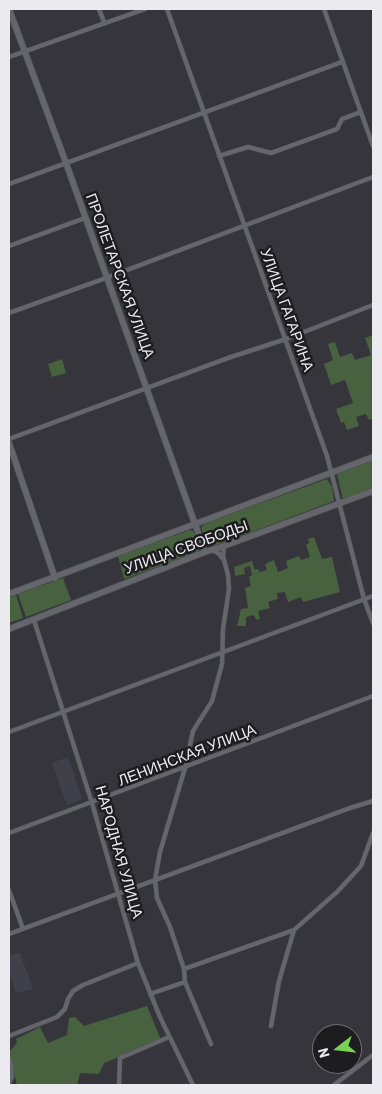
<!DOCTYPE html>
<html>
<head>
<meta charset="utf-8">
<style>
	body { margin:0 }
	#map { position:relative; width:382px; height:1094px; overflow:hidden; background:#36353c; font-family:Barlow,sans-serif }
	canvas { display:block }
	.frame { position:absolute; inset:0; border:10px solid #ebebef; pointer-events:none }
	.north { position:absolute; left:312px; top:1024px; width:50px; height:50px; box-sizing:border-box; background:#1d1d20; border:1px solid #6f6f73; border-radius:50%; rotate:254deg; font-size:14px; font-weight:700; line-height:20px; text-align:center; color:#ebebef }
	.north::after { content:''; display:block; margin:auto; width:18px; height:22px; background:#7bd156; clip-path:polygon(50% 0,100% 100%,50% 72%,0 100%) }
</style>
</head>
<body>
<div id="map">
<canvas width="382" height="1094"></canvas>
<div class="frame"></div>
<div class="north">N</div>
</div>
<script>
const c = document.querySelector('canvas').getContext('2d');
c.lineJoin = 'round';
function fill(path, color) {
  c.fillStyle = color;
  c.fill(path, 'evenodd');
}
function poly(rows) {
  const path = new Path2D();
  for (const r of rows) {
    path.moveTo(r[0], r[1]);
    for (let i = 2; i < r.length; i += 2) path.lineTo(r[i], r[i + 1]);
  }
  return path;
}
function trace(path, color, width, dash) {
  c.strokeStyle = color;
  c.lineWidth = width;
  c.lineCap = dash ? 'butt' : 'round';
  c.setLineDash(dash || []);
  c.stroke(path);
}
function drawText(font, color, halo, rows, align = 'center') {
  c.font = font + ' Barlow,sans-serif';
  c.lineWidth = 5;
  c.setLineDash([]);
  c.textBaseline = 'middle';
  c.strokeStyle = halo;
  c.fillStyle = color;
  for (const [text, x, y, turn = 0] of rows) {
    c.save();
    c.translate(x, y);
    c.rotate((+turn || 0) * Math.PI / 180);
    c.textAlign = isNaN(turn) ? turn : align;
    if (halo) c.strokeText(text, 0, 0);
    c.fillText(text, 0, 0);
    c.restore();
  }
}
const built = poly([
	[68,757,82,799,67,805,52,763],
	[20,953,33,989,16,993,9,973,9,955]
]);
const green = poly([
	[373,335,373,418,369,420,366,414,356,417,359,426,347,430,344,422,341,423,336,409,353,403,345,380,331,385,324,364,333,360,328,344,335,342,340,357,352,353,355,360,371,355,365,338],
	[62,359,66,373,52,377,48,364],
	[373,460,373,488,343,500,337,474],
	[327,479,332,487,334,501,214,546,209,547,206,544,201,527,206,523],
	[190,530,193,531,196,535,200,549,198,552,124,579,118,556],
	[314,537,322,559,332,557,340,592,303,602,301,597,288,602,285,592,277,593,278,599,268,602,270,608,258,611,260,619,256,620,254,615,246,617,246,626,237,626,241,609,248,608,245,588,251,586,249,577,252,575,250,566,244,568,245,574,235,576,234,567,252,561,255,570,258,569,260,572,267,570,265,564,274,560,278,572,288,568,286,561,299,556,301,560,310,557,306,545,309,543,308,539],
	[63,578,71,600,26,617,18,594],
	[16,595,23,618,9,623,9,598],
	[147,1006,161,1040,104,1063,99,1074,80,1073,77,1085,17,1085,9,1052,17,1043,16,1039,40,1027,48,1043,67,1035,69,1018,75,1017,84,1026]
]);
const street = poly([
	[99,9,104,22],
	[167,9,327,456,364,599,373,623],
	[324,9,373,146],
	[9,57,145,9],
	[219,156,248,147,271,153,337,129,342,119,361,112],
	[9,184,342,62],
	[9,246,85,218],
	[9,313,106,278,373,177],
	[9,439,228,358,286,339,373,305],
	[212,550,218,553,223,559],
	[34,620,92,803,138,963,160,1017,193,1085],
	[9,732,373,596],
	[9,833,373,696],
	[9,890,23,929],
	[9,934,350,808,373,801],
	[184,969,294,930,337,892,361,866,373,833],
	[150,994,185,982],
	[271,1026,279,981,294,930],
	[9,1036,57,1017,65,1009,68,999,73,991,83,985,138,963],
	[211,1044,185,982,184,969,170,927,157,898,155,880,160,852,185,768,193,731,212,701,222,664,223,629,229,589,228,575,223,556,224,546],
	[9,1083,12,1077,11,1066],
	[119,1085,120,1058,169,1037],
	[334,1085,373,1055]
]);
const secondary = poly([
	[9,9,66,163,205,552],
	[9,443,55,578],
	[9,594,373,457],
	[9,629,205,552,224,546,373,491],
	[9,1060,11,1066]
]);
const streetNames = [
	["ПРОЛЕТАРСКАЯ УЛИЦА",120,276,70],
	["УЛИЦА ГАГАРИНА",287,310,70],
	["УЛИЦА СВОБОДЫ",186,547,-20],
	["ЛЕНИНСКАЯ УЛИЦА",187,755,-21],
	["НАРОДНАЯ УЛИЦА",119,852,74]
];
fill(built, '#40404b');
fill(green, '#48613e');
trace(street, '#535358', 5);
trace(secondary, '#535358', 7);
trace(street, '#65656c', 4);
trace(secondary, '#65656c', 5.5);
drawText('15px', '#ebebef', '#1d1d20', streetNames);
</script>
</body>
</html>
